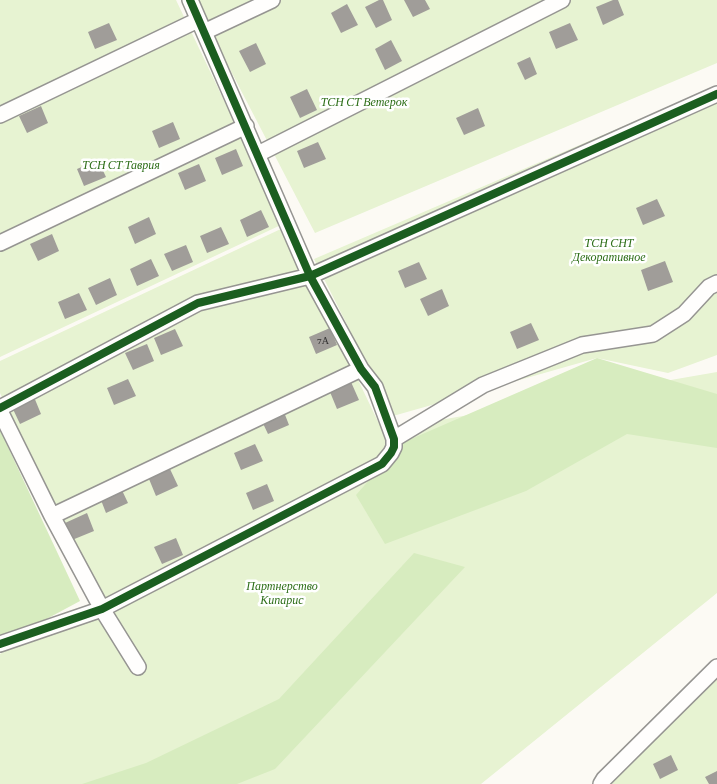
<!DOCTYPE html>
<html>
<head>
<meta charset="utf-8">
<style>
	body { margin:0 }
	canvas { display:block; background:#fcfaf4 }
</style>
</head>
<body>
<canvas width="717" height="784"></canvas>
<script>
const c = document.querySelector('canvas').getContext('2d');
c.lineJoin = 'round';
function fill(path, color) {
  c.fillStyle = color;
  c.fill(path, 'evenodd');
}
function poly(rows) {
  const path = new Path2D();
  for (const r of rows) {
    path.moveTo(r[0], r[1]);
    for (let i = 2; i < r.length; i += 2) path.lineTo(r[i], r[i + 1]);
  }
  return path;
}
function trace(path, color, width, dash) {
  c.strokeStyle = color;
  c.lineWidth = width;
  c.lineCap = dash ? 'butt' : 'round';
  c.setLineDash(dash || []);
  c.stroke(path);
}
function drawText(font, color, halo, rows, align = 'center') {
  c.font = font + ' "Crimson Pro",serif';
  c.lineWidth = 5;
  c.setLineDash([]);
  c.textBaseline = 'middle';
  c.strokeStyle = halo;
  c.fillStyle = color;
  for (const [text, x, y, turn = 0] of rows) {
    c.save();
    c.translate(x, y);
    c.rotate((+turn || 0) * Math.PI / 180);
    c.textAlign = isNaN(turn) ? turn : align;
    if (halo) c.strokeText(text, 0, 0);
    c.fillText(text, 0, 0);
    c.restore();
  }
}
const green = poly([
	[0,0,176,0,283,224,0,357],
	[194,0,717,0,717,63,315,233],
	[717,86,717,355,668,373,597,358,393,416,314,259],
	[285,227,382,430,717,372,717,593,481,784,0,784,0,654,91,603,0,393,0,361],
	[717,669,717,784,598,784]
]);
const forest = poly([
	[597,358,717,394,717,448,627,434,526,491,385,544,356,495,402,443],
	[0,430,80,601,0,644],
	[414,553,465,567,275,769,237,784,82,784,146,763,279,699]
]);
const building = poly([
	[379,0,383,0,392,20,376,28,365,7],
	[404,0,425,0,430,9,413,17],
	[613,0,618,0,624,15,603,25,596,7],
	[347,4,358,25,341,33,331,13],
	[109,23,117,40,95,49,88,32],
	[570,23,578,40,556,49,549,32],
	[391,40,402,61,385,70,375,49],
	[256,43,266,64,250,72,239,51],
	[530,57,537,74,525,80,517,63],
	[307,89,317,110,300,118,290,97],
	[41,106,48,123,27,133,19,116],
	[478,108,485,126,464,135,456,118],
	[173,122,180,139,159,148,152,131],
	[318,142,326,159,304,168,297,151],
	[236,149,243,166,222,175,215,158],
	[98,160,106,177,84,186,77,169],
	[199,164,206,181,185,190,178,173],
	[657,199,665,216,643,225,636,208],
	[261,210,269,227,247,237,240,220],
	[149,217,156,234,135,244,128,227],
	[221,227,229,244,207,253,200,236],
	[52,234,59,251,38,261,30,244],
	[186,245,193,262,172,271,164,254],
	[151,259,159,276,137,286,130,269],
	[665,261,673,282,648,291,641,270],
	[419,262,427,279,405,288,398,271],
	[110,278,117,295,96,305,88,288],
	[442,289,449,306,428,316,420,299],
	[79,293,87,310,65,319,58,302],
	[531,323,539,340,517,349,510,332],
	[330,328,337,345,316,354,309,337],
	[175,329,183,346,161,355,154,338],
	[147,344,154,361,133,370,125,353],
	[128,379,136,396,114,405,107,388],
	[351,382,359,400,337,409,330,392],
	[34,397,41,414,20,424,12,407],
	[282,407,289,425,268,434,260,417],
	[255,444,263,461,241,470,234,453],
	[170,469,178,486,156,496,149,479],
	[267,484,274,501,253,510,246,493],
	[120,486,128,503,106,513,99,495],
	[87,513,94,531,72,540,65,523],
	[176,538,183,555,162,564,154,547],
	[671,755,678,770,660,779,653,764],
	[717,771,717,784,709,784,705,777]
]);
const minor = poly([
	[204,32,272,0],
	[0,115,198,20],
	[258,154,562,0],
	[0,243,246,126],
	[0,408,198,303,310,276,717,94],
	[0,411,52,516,102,609,138,667],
	[394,439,483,385,582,345,653,334,684,314,709,287,717,283],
	[52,516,361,369],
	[0,644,102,609,382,464,391,453,394,447,394,439,375,387,361,369,310,276,190,0],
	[601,784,604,779,717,667]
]);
const cycleway = poly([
	[0,408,198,303,310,276,717,94],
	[0,644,102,609,382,464,391,453,394,447,394,439,375,387,361,369,310,276,190,0]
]);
const numberNames = [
	["7А",323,341]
];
const parkNames = [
	["ТСН СТ Ветерок",364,102],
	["ТСН СТ Таврия",121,165],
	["ТСН СНТ",609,243],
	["Декоративное",609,257],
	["Партнерство",282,586],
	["Кипарис",282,600]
];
fill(green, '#e7f3d2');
fill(forest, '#d7ecbf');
fill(building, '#a09d99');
trace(minor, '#969592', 18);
trace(minor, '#fffefd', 15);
trace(cycleway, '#1b5e20', 8);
drawText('10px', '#333232', null, numberNames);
drawText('italic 12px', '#2d6e18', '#fff', parkNames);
</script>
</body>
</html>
